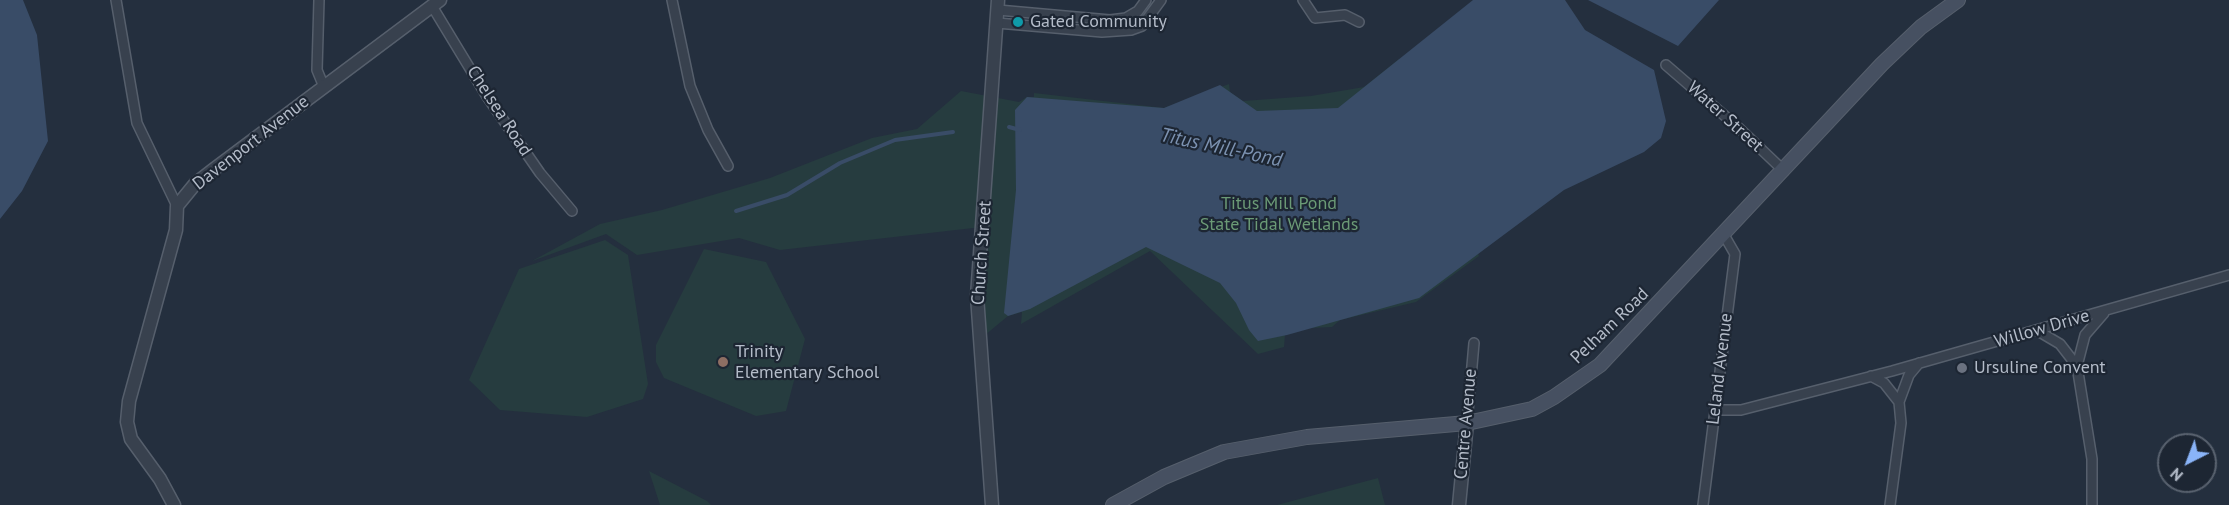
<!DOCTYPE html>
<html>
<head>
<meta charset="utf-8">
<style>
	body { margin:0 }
	#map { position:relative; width:2229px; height:505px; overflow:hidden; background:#242f3e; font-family:"PT Sans",sans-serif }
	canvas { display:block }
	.north { position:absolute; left:2157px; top:433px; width:60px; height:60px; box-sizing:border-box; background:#1d2633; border:2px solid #59626f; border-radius:50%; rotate:222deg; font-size:16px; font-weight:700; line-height:24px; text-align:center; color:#b4bcc9 }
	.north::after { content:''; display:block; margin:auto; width:21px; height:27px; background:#8ab4f8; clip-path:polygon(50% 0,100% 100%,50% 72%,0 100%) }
</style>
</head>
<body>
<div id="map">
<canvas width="2229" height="505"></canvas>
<div class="north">N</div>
</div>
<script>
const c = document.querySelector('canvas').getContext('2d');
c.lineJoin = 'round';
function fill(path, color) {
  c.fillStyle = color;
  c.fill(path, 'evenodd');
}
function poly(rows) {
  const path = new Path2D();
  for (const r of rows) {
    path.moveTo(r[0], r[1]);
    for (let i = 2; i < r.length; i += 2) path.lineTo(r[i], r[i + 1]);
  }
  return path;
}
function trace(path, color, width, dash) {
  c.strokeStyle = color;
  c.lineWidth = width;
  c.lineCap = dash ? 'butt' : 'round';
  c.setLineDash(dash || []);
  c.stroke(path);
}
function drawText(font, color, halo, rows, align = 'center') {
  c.font = font + ' "PT Sans",sans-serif';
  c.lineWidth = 4.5;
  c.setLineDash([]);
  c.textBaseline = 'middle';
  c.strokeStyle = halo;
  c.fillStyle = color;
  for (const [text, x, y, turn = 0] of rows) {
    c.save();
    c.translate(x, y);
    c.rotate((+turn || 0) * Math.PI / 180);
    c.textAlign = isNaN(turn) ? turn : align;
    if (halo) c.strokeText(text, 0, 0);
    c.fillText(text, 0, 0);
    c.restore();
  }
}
const green = poly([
	[1399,59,1479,256,1416,302,1340,320,1332,327,1310,328,1285,335,1284,347,1258,354,1150,251,1021,324,1022,312,1008,316,979,340,982,227,780,250,739,238,637,255,606,234,532,261,600,224,662,210,770,178,872,138,917,129,961,91,1019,102,1027,97,1034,97,1034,93,1164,108,1229,84,1230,92,1243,101,1311,96,1364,87],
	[605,240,628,255,648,384,643,399,587,417,500,410,469,380,519,269],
	[704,249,766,262,805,339,786,411,756,416,664,378,656,362,656,345],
	[649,471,707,501,711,505,660,505],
	[1378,478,1385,505,1277,505]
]);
const water = poly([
	[0,0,23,0,37,35,48,141,22,191,0,219],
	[1473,0,1565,0,1585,30,1654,70,1666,121,1661,138,1644,152,1564,190,1419,298,1287,335,1258,341,1249,330,1236,303,1220,283,1146,247,1030,309,1008,316,1004,313,1016,190,1015,110,1027,97,1164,108,1220,85,1257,111,1338,108],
	[1588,0,1719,0,1678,46]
]);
const stream = poly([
	[1009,127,1020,130],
	[736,211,787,195,840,163,895,140,953,132]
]);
const minor = poly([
	[116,0,137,123,177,206],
	[319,0,317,70,324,87],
	[672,0,690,86,708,130,728,166],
	[1303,0,1315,18,1345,15,1359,22],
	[432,6,486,95,540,173,572,211],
	[998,10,1110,20,1126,18,1138,11,1146,0],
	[997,23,1102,32,1131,30,1142,26,1161,0],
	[1666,65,1740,129,1784,171],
	[2038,331,2060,344,2077,366],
	[1871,376,1884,383,1899,402],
	[1715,410,1741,410,1892,371,2229,275],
	[1467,423,1474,343],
	[1703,505,1735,254,1724,235],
	[1890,505,1901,423,1899,402,1909,375,1919,363],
	[2092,505,2092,459,2077,366,2085,335,2104,313]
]);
const tertiary = poly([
	[174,505,160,479,131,439,127,422,129,401,176,230,177,206,195,184,213,170,440,0],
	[992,505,977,296,998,0],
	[1459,505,1467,423]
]);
const secondary = poly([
	[1113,505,1164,477,1224,452,1307,437,1467,423,1532,409,1554,397,1600,365,1882,64,1921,27,1958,0]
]);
const markers = [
	[1018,22,6,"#0f9aa8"],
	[723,362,6,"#8d6e63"],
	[1962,368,6,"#6b7280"]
];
const poiNames = [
	["Gated Community",1030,22],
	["Trinity",735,352],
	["Elementary School",735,373],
	["Ursuline Convent",1974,368]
];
const streetNames = [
	["Chelsea Road",499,111,57],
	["Water Street",1725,117,42],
	["Davenport Avenue",251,143,-38],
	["Church Street",982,253,-86],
	["Pelham Road",1610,326,-44],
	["Willow Drive",2042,329,-16],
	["Leland Avenue",1720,369,-83],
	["Centre Avenue",1466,424,-85]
];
const parkNames = [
	["Titus Mill Pond",1279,204],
	["State Tidal Wetlands",1279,225]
];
const waterNames = [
	["Titus Mill-Pond",1221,148,12]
];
fill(green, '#263c3f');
fill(water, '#394c67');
trace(stream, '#394c67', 4);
trace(minor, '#565f6c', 12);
trace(tertiary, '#565f6c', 15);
trace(secondary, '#565f6c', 16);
trace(minor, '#38414e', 9);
trace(tertiary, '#38414e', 12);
trace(secondary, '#465061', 14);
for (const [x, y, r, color] of markers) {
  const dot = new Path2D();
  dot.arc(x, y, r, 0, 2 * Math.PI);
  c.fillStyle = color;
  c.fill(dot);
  trace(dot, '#1d2633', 2);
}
drawText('18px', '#b4bcc9', '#1d2633', poiNames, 'left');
drawText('18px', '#b4bcc9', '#1d2633', streetNames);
drawText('18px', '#6b9a76', '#1d2633', parkNames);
drawText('italic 20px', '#7c92b1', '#1d2633', waterNames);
</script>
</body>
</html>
